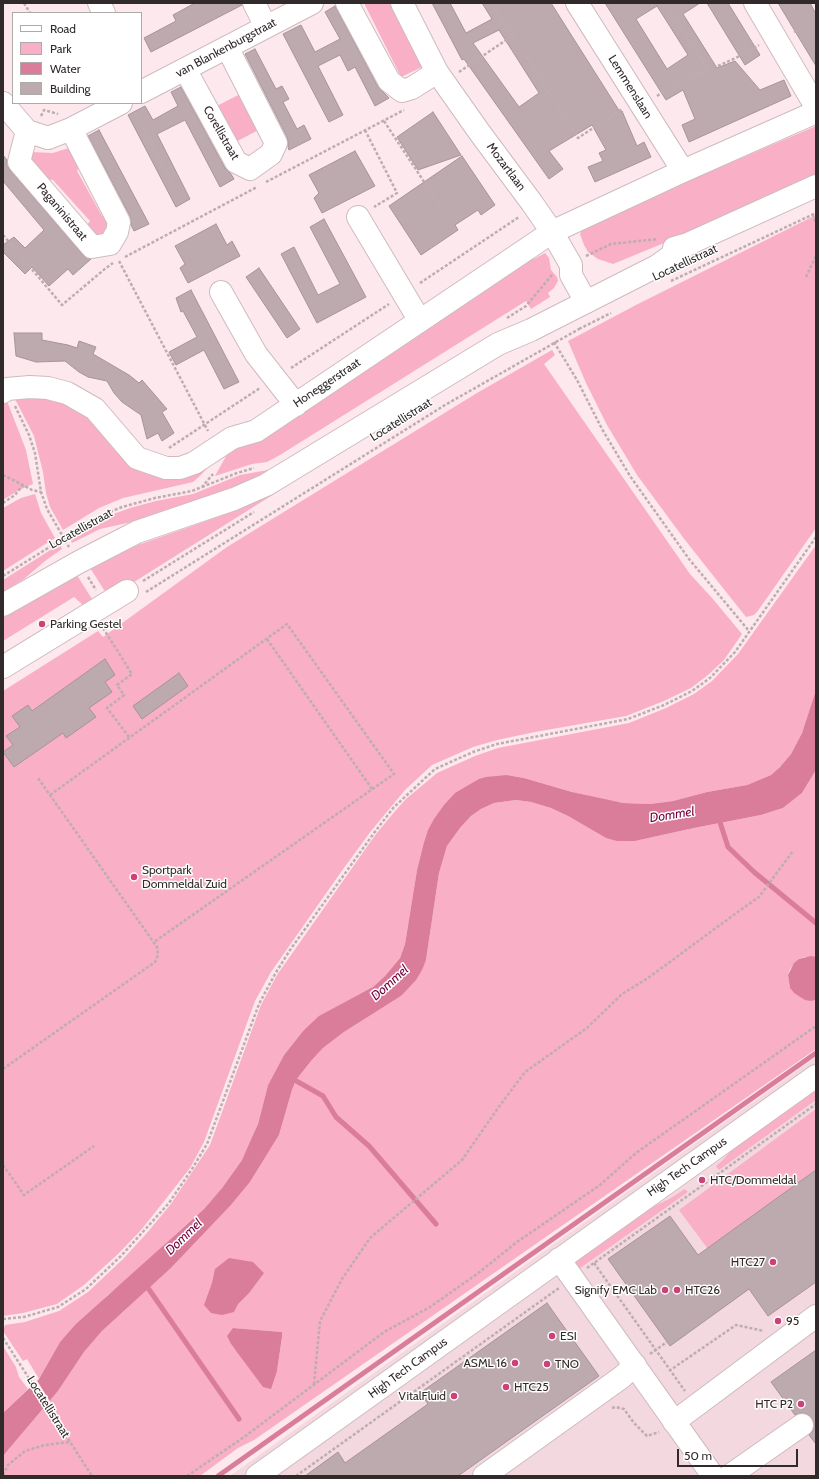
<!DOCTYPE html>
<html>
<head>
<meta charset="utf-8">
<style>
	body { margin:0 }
	#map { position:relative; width:819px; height:1479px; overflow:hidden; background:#fce8ed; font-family:Cabin,sans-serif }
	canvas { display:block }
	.frame { position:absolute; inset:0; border:4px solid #312a2b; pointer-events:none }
	.legend { position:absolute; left:12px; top:12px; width:130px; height:92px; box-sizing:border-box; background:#fff; border:1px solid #adaaaa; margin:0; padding:5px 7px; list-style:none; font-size:12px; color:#312a2b }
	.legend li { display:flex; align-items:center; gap:8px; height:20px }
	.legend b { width:20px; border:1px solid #adaaaa }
	.scale { position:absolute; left:677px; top:1449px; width:121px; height:18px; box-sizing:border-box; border:2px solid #312a2b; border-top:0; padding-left:5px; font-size:12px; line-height:14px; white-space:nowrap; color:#312a2b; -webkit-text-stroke:3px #fff; paint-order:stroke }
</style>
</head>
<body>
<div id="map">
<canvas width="819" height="1479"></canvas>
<div class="frame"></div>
<ul class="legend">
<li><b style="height:5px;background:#fff"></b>Road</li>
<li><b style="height:11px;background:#f9afc5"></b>Park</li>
<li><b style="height:11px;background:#da7d9b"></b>Water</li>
<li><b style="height:11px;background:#bdaaaf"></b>Building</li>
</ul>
<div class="scale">50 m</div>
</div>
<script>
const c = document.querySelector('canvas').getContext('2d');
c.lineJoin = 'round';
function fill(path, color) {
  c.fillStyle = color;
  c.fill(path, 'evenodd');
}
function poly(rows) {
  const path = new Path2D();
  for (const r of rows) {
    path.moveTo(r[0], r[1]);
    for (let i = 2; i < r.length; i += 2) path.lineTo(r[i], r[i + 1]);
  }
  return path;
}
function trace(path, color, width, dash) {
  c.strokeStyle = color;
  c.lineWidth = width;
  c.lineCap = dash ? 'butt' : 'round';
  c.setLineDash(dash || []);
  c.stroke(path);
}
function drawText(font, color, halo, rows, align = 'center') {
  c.font = font + ' Cabin,sans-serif';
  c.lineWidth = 3;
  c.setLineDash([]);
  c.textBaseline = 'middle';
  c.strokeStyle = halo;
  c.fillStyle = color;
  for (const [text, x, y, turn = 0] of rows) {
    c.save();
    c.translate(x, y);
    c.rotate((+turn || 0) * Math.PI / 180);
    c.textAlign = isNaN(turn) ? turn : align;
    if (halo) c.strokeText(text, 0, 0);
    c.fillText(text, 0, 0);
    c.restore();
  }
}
const built = poly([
	[816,1057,816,1476,230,1476,540,1254]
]);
const green = poly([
	[364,3,390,3,422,67,401,77],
	[242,93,262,128,232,144,213,108],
	[816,126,816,174,681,236,613,264,598,259,588,252,584,245,580,234,582,230,595,221],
	[72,147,81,162,77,171,102,216,109,214,111,229,99,238,84,229,90,221,53,180,39,179,29,161,30,152,53,153],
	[816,215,816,528,757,612,754,615,746,617,685,540,637,475,607,425,586,383,568,341,636,305],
	[545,253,549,258,551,270,557,277,558,281,554,288,548,293,550,297,531,309,526,301,280,455,267,462,252,464,215,476,234,442,532,254,534,259],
	[552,350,555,355,544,364,690,574,712,598,742,634,724,660,708,675,691,688,664,701,626,716,535,732,497,740,473,747,432,765,405,790,371,831,341,872,271,972,255,1001,204,1142,190,1168,165,1200,141,1230,118,1254,84,1285,57,1304,23,1313,3,1316,3,691,98,631,103,637,227,547,477,393],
	[47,395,89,415,132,463,208,467,201,475,193,482,123,498,99,508,63,530,50,507,46,493,43,472,34,436,14,397],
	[7,401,26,450,33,484,19,490,3,500,3,403],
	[268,470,269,472,255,479,194,501,136,521,100,529,72,543,70,539,108,516,130,508,156,501,193,494,240,475],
	[282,489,134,582,114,593,104,590,87,563,240,509],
	[35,494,41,513,55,538,3,571,3,508,21,498],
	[60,544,62,549,45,561,24,579,3,592,3,580],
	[816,545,816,690,802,733,791,754,780,767,771,775,747,785,707,792,673,801,650,804,623,803,609,801,572,792,524,778,507,775,423,846,417,870,405,944,400,958,385,976,373,987,303,1031,284,1055,268,1085,258,1124,252,1140,242,1160,222,1188,204,1209,177,1233,128,1279,109,1294,60,1342,39,1379,27,1359,23,1361,3,1331,5,1325,25,1322,59,1311,88,1292,123,1259,146,1234,171,1204,210,1145,261,1005,277,975,376,834,396,810,406,799,437,773,475,756,498,748,629,723,666,708,694,694,712,681,738,654],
	[75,572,92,599,83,605,74,597,3,641,3,617],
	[816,770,816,957,805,957,799,959,790,969,788,975,790,988,794,993,811,1001,816,1000,816,1049,254,1440,238,1448,200,1476,3,1476,3,1456,58,1391,84,1352,102,1331,171,1268,231,1205,250,1182,279,1135,292,1090,296,1080,311,1061,323,1048,344,1032,401,996,426,960,439,873,447,846,460,828,471,816,481,809,494,803,516,800,531,802,551,808,568,816,606,838,635,841,694,828,761,815,783,808,802,793],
	[233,1328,282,1332,282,1337,277,1371,235,1349,231,1344],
	[816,1085,816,1100,719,1170,716,1166,722,1161,745,1135],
	[816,1109,816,1171,708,1249,679,1210],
	[685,1189,688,1192,576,1271,575,1264,578,1255,634,1216,669,1199],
	[3,1346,16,1367,19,1377,28,1389,3,1413]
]);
const water = poly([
	[816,690,816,770,802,793,783,808,761,815,694,828,635,841,617,841,606,838,568,816,551,808,531,802,516,800,494,803,481,809,471,816,460,828,447,846,439,873,426,960,422,970,416,980,401,996,344,1032,323,1048,311,1061,296,1080,292,1090,279,1135,250,1182,231,1205,171,1268,102,1331,84,1352,58,1391,3,1456,3,1413,39,1379,60,1342,76,1324,204,1209,222,1188,242,1160,258,1124,268,1085,284,1055,303,1031,319,1016,373,987,385,976,400,958,405,944,417,870,423,846,428,830,434,819,444,805,455,793,479,779,486,777,507,775,524,778,572,792,623,803,650,804,673,801,707,792,747,785,771,775,780,767,791,754,802,733],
	[811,956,816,957,816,1000,811,1001,805,1000,794,993,790,988,788,975,794,963,799,959],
	[229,1258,253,1262,264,1273,249,1293,238,1304,234,1312,222,1315,211,1313,204,1305,212,1283,215,1269],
	[233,1328,282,1332,282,1337,277,1371,271,1389,263,1387,231,1344,227,1336]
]);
const pier = poly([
	[36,1379,51,1403,45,1410,29,1385]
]);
const stream = poly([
	[718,816,728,847,754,872,816,923],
	[291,1078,323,1096,336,1117,369,1146,436,1224],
	[148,1288,239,1419],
	[218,1476,816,1053]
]);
const building = poly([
	[195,3,242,3,242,5,151,52,144,38,176,21,173,15,195,3],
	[432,3,450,3,466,33,492,19,482,3,551,3,620,112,622,111,637,146,644,142,651,157,595,182,588,167,603,161,599,153,606,150,592,125,549,151,563,169,549,179,464,59,462,60,432,3],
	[499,30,539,93,519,107,473,43,499,30],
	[605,3,700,3,683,14,717,68,735,61,760,90,784,80,791,96,689,142,682,125,695,119,683,90,666,100,605,3],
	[657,6,688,55,667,69,636,19,657,6],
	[707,3,728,3,760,55,745,65,707,3],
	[778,3,810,3,816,14,816,66,778,3],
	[335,6,378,87,389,98,375,106,355,67,348,71,340,55,318,66,343,115,329,122,283,34,301,25,315,52,340,39,325,12,335,6],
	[255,49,276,89,282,86,289,99,283,102,297,129,304,125,311,139,289,150,288,147,288,142,287,137,245,54,255,49],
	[181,87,225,168,231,174,234,179,220,187,185,120,157,134,190,199,176,207,128,115,145,106,153,120,178,106,171,92,181,87],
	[433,112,461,155,418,170,397,137,433,112],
	[99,130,149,224,134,231,131,225,130,216,88,136,99,130],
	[355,151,375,186,322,213,314,198,319,193,309,175,355,151],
	[3,155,7,160,7,165,10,170,83,255,91,259,73,275,68,269,49,286,32,267,25,274,3,252,3,245,14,237,25,248,44,230,3,181,3,155],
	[462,156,495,205,481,215,478,210,455,225,458,230,421,255,389,206,462,156],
	[324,219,366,297,317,323,281,254,294,247,318,295,340,284,310,227,324,219],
	[216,224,227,245,232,241,240,256,188,283,180,268,185,264,175,246,216,224],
	[259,268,300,329,287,338,246,277,259,268],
	[191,290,239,382,224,389,204,350,176,365,169,352,197,337,183,311,181,312,176,298,191,290],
	[14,333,42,333,42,340,68,345,77,348,79,341,96,347,93,354,129,375,139,383,142,380,167,409,162,412,174,433,162,441,158,433,147,439,141,415,122,402,114,393,107,381,88,377,79,372,65,361,36,362,16,356,14,333],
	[105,659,115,675,105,682,112,692,89,708,96,717,66,738,63,733,14,767,3,752,13,745,6,736,20,727,12,716,28,705,32,711,105,659],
	[179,673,188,686,142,719,133,706,179,673],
	[816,1170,816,1282,768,1316,749,1289,670,1346,608,1259,670,1216,698,1255,816,1170],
	[547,1303,599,1376,458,1476,305,1476,338,1452,345,1463,428,1404,420,1393,547,1303],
	[816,1350,816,1444,809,1435,813,1431,814,1424,812,1418,807,1414,801,1413,795,1415,771,1382,816,1350]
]);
const path = poly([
	[24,3,30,13],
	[492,3,515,40],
	[794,32,816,20],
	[526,57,578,138,622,109],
	[718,66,740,56,759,45],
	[459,72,512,36],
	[657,96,676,83,707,70,706,66,665,3],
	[135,113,171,182],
	[41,116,44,110,58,114],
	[384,121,442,209],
	[365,130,397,193,374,207],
	[266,182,404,110],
	[812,214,816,222],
	[3,235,62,305,106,268,113,263],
	[586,256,611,244,658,239],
	[125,257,257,187],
	[119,261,208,431],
	[806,277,816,256],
	[671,281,816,213],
	[420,283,519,217],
	[507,318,526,306,552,275],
	[579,329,611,313],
	[554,342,577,380,602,429,630,476,689,559,749,631],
	[291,368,389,304],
	[15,406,29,435,35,453,41,492,47,509,69,547],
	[169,448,260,388],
	[3,475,23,485],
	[202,487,237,473,254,468],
	[3,503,15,495,23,485,32,490,41,492],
	[3,576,98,517,122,507,155,498,192,491,202,487,213,474],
	[88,577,96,590],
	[143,581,254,512],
	[146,592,445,405,579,329,578,327],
	[103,628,132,674,117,685,124,695,107,708,129,737],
	[267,639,372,789],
	[50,795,287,624,394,774,154,942],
	[3,1069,155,962,158,955,157,947,38,778],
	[3,1165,24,1195,94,1146],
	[594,1263,685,1391],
	[587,1268,816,1104],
	[3,1319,24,1317,58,1307,86,1289,121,1256,169,1203,192,1169,207,1144,259,1004,275,974,290,950,374,833,394,807,407,795,435,769,473,752,497,744,628,719,664,705,692,691,710,678,735,652,816,537],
	[3,1338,92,1476],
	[650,1354,667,1342],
	[669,1371,736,1325,764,1331],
	[314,1384,320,1321,342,1279,370,1238,462,1160,498,1108,525,1072,587,1028,622,994,648,978,739,911,759,897,793,851],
	[612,1408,616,1407,624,1409,634,1423,647,1436,659,1432],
	[3,1475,8,1465,25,1451,45,1445,70,1442],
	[187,1476,244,1437,384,1332,430,1307,477,1274,517,1242,600,1185,636,1153,816,1026],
	[296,1476,559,1288]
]);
const minor = poly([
	[99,3,104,13],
	[254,3,266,27],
	[347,3,389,81,402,91,412,88,437,72],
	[402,3,437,72,480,133,532,203,552,232,571,265,571,275,586,302],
	[577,3,683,171],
	[755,3,816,107],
	[185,69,236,162,250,169,271,154,276,143,227,47],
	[141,92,312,3],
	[3,103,27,131,48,138,71,129,121,103],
	[27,131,19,162,92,247,110,244,117,232,119,222,71,129],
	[358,217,420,321],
	[221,292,256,354,296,405],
	[3,392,7,389,30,387,48,388,67,393,95,409,137,458,166,468,180,468,194,463,232,438,256,431,552,232,683,171,816,112],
	[3,667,127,591],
	[559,1259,713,1476],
	[674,1422,816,1316],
	[257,1476,816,1076],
	[484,1476,622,1377,635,1365],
	[729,1476,802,1425]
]);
const major = poly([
	[674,248,688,244,816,186],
	[3,605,79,562,137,532,234,499,266,485,498,344,531,330,657,266,688,244]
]);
const markers = [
	[42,624,4,"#cb4178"],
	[134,877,4,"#cb4178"],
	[702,1180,4,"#cb4178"],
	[773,1262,4,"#cb4178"],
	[665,1290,4,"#cb4178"],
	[677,1290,4,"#cb4178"],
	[778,1321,4,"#cb4178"],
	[552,1336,4,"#cb4178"],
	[515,1363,4,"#cb4178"],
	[547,1364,4,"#cb4178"],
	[506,1387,4,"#cb4178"],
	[454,1396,4,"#cb4178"],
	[801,1404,4,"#cb4178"]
];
const streetNames = [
	["van Blankenburgstraat",226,48,-28],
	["Lemmenslaan",630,87,58],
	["Corellistraat",221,133,60],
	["Mozartlaan",506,167,53],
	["Paganinistraat",62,212,50],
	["Locatellistraat",685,263,-25],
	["Honeggerstraat",327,383,-34],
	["Locatellistraat",401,420,-32],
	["Locatellistraat",81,529,-29],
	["High Tech Campus",687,1167,-35],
	["High Tech Campus",408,1368,-36],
	["Locatellistraat",48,1407,58]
];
const poiNames = [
	["Parking Gestel",50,624],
	["Sportpark",142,870],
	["Dommeldal Zuid",142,884],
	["HTC/Dommeldal",710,1180],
	["HTC27",765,1262,"right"],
	["Signify EMC Lab",657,1290,"right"],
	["HTC26",685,1290],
	["95",786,1321],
	["ESI",560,1336],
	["ASML 16",507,1363,"right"],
	["TNO",555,1364],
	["HTC25",514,1387],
	["VitalFluid",446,1396,"right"],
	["HTC P2",793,1404,"right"]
];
const waterNames = [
	["Dommel",672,815,-9],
	["Dommel",390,983,-42],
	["Dommel",184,1237,-44]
];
fill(built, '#f4d8df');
fill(green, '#f9afc5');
fill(water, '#da7d9b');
fill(pier, '#fce8ed');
trace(stream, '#da7d9b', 5);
fill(building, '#bdaaaf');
trace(building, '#a79499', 1);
trace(minor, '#cebbc0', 24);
trace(major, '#cebbc0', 24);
trace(path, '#bdadb0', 2.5, [3, 2]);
trace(minor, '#fff', 22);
trace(major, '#fff', 22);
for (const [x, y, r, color] of markers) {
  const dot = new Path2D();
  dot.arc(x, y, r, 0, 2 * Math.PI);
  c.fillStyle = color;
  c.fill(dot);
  trace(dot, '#fff', 1.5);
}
drawText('12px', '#312a2b', '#fff', streetNames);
drawText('12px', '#312a2b', '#fff', poiNames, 'left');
drawText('italic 13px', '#76003c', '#fff', waterNames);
</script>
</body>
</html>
